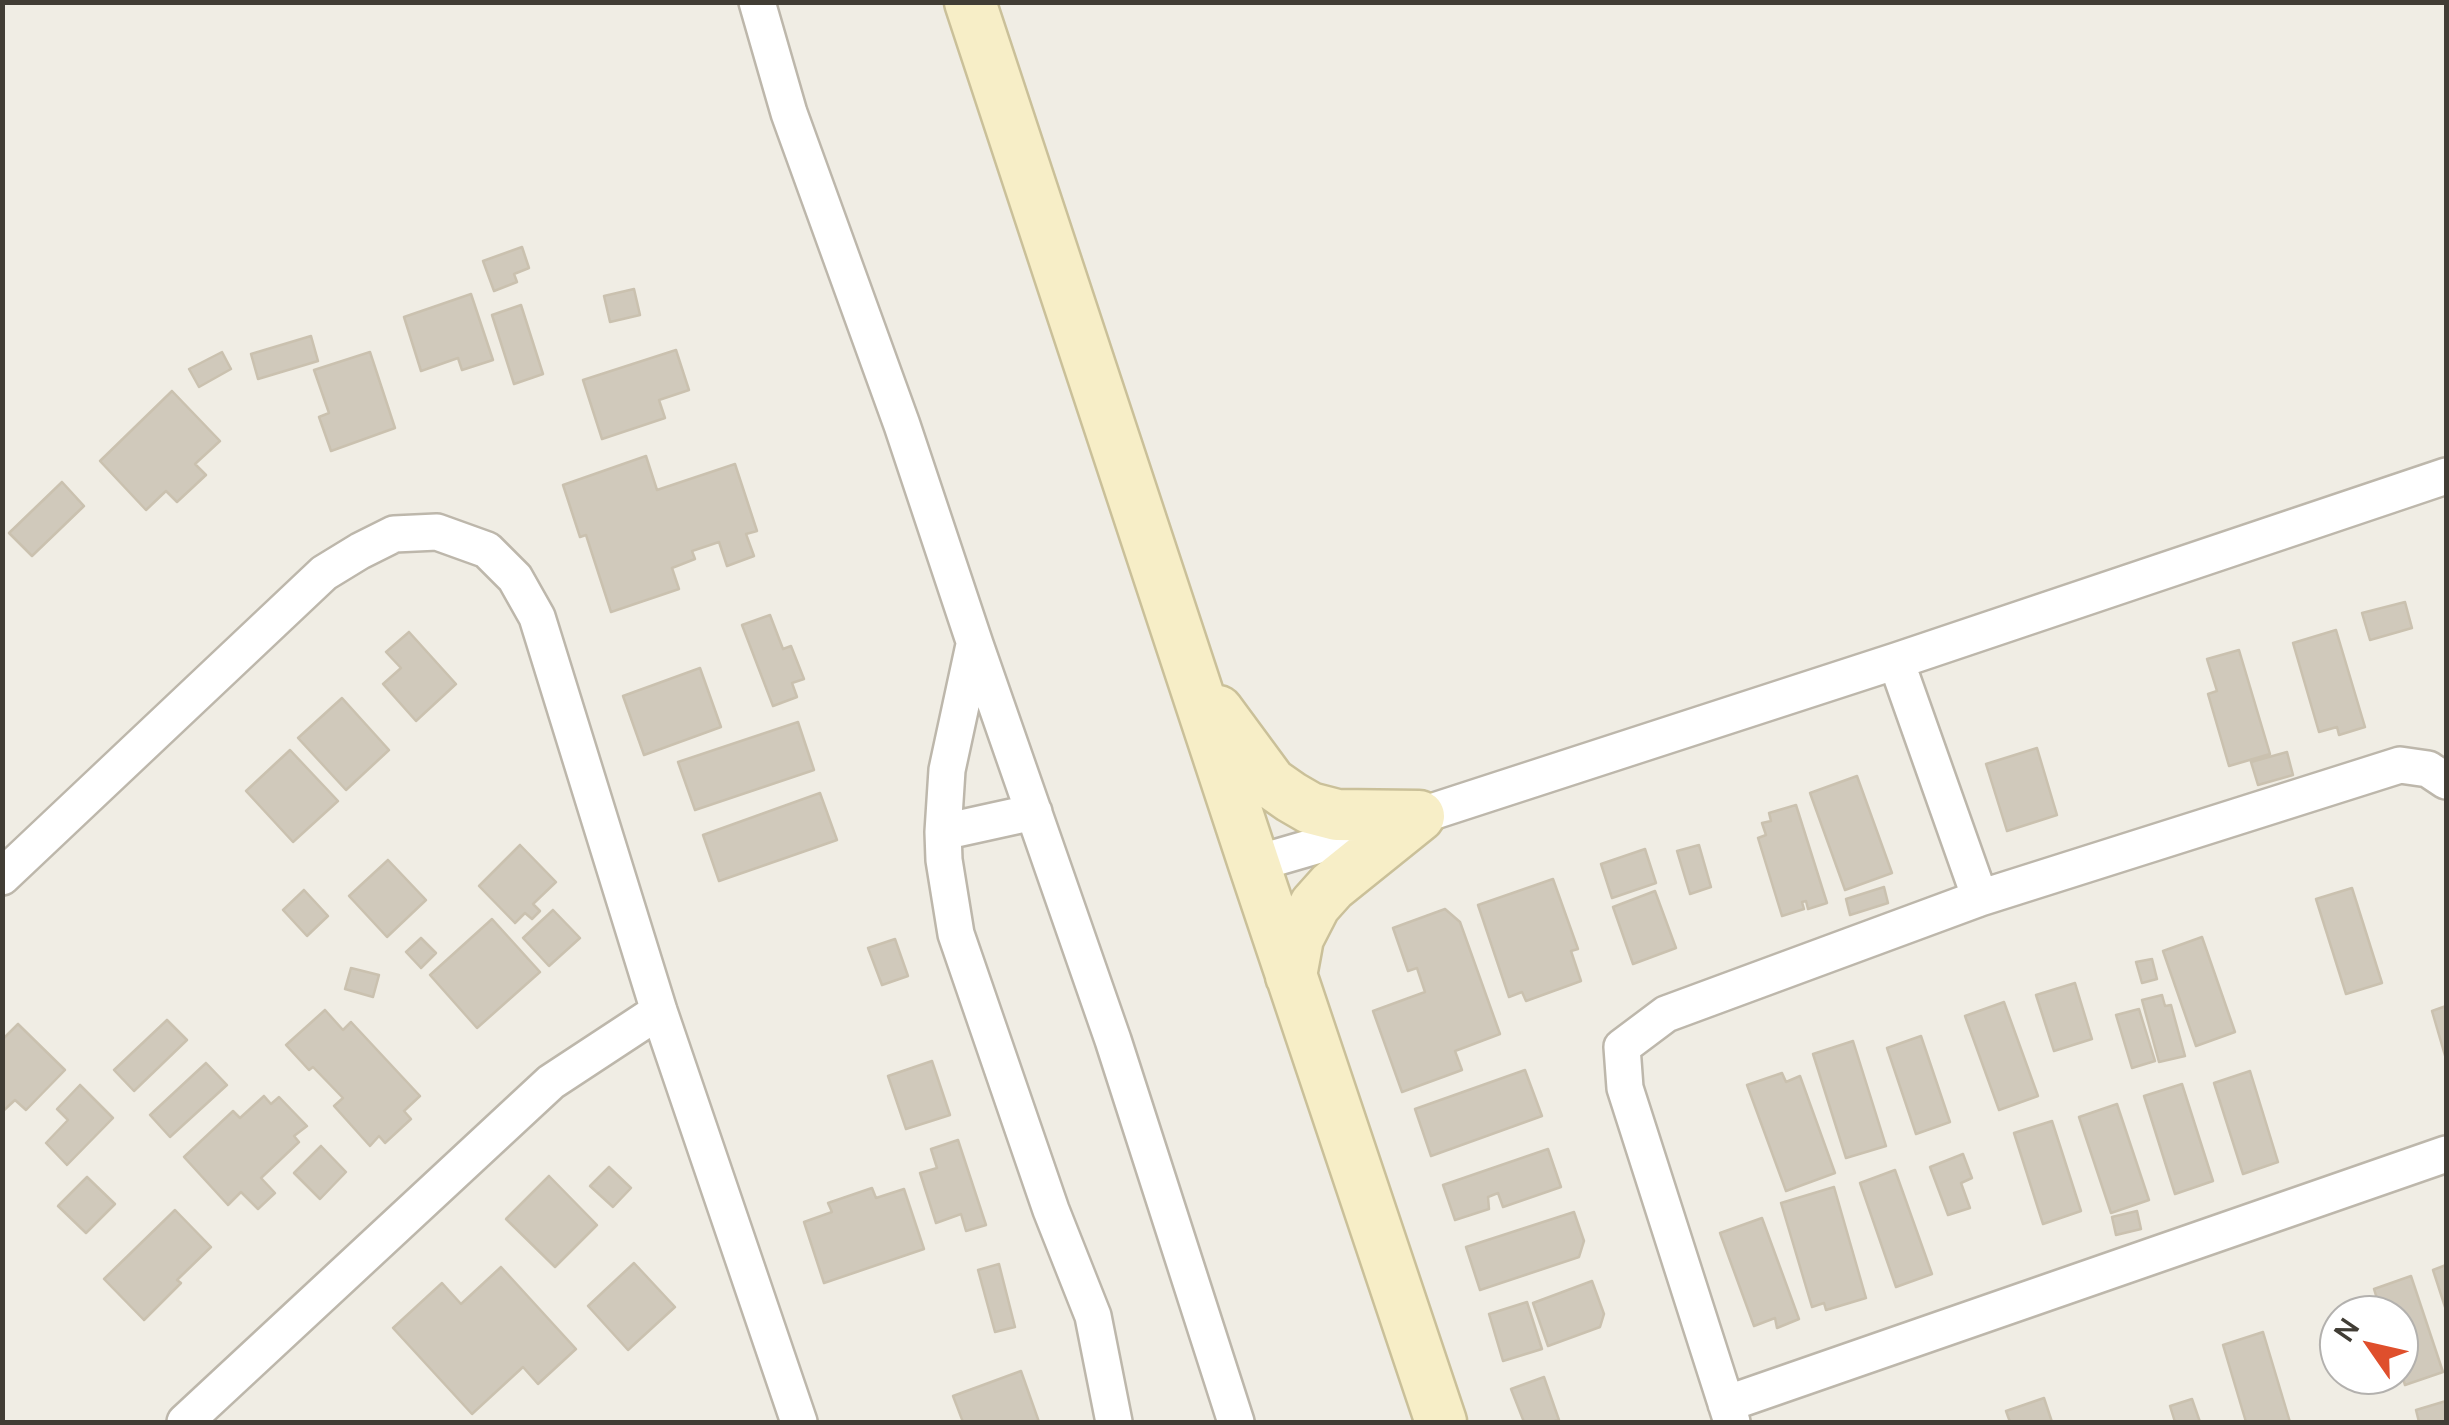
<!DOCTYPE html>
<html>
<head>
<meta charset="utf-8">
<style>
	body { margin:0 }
	#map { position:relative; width:2449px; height:1425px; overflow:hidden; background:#f0ede4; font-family:Manrope,sans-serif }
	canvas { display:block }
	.frame { position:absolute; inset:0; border:5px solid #413d35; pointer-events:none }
	.north { position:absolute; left:2319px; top:1295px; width:100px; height:100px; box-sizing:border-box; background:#fff; border:2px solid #b3b1ae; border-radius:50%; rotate:304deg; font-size:28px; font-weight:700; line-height:40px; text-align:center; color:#413d35 }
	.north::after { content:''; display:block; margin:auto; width:35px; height:45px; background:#df4f2c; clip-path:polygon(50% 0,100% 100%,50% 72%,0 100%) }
</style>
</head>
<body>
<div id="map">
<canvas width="2449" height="1425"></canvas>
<div class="frame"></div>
<div class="north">N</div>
</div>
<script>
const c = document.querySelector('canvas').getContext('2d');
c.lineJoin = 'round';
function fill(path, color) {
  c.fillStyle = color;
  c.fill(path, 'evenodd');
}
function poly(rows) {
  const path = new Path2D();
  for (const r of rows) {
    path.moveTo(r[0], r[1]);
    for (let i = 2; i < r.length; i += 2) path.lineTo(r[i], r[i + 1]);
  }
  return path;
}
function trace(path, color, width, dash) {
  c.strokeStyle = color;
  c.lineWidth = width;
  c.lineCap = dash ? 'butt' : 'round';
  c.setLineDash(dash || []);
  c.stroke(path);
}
const building = poly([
	[522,247,529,268,514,274,517,282,494,291,483,261,522,247],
	[634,289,640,315,610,322,604,296,634,289],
	[471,294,493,360,462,370,458,358,421,371,404,317,471,294],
	[521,305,543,374,514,384,492,315,521,305],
	[311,336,318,361,258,379,251,354,311,336],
	[676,350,689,390,659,400,665,418,602,439,583,380,676,350],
	[222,352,231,369,199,387,189,369,222,352],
	[370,352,395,428,331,451,319,417,329,413,314,370,370,352],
	[172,391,220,441,195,464,206,475,177,502,166,491,146,510,100,461,172,391],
	[646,456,657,490,735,464,757,531,746,534,754,556,727,566,719,542,692,551,695,559,672,568,679,589,611,612,586,535,580,537,563,485,646,456],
	[62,482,84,506,32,556,9,533,62,482],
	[2405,602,2412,628,2370,640,2362,613,2405,602],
	[770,615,783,649,791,646,804,679,792,683,797,697,773,706,742,625,770,615],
	[2336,630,2365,727,2339,735,2337,727,2319,732,2293,643,2336,630],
	[409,632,456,684,416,721,383,684,401,668,386,652,409,632],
	[2239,650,2270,754,2229,766,2208,694,2217,691,2207,659,2239,650],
	[700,668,721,727,644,755,623,696,700,668],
	[342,698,389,750,346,790,298,738,342,698],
	[798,722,814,770,695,810,678,762,798,722],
	[2037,748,2057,815,2007,831,1986,764,2037,748],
	[290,750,338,801,293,842,246,791,290,750],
	[2287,752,2293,775,2258,785,2251,762,2287,752],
	[1857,776,1892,873,1845,890,1810,793,1857,776],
	[820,793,837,840,719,881,703,835,820,793],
	[1796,805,1827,903,1808,909,1806,901,1802,902,1804,909,1782,916,1758,838,1766,835,1762,823,1771,821,1769,813,1796,805],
	[520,845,556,882,533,904,540,911,532,919,525,913,515,923,479,886,520,845],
	[1699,845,1711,887,1690,894,1677,851,1699,845],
	[1645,849,1656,883,1612,898,1601,864,1645,849],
	[388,860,426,900,387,937,349,896,388,860],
	[1553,879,1578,949,1571,951,1581,981,1526,1001,1522,992,1509,997,1478,905,1553,879],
	[1884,887,1888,903,1850,915,1846,899,1884,887],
	[2352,888,2382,983,2346,994,2316,899,2352,888],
	[304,890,328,916,307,936,283,910,304,890],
	[1655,891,1676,948,1633,964,1613,907,1655,891],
	[1445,909,1460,922,1500,1034,1455,1051,1462,1070,1402,1092,1373,1011,1425,992,1417,968,1408,971,1393,928,1445,909],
	[553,910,580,938,549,966,523,938,553,910],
	[492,919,540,972,477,1028,430,975,492,919],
	[2202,937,2235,1032,2196,1046,2163,951,2202,937],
	[421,938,436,953,421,968,406,952,421,938],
	[895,939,908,976,882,985,868,948,895,939],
	[2152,959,2157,979,2142,983,2136,962,2152,959],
	[351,968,379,975,373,997,345,989,351,968],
	[2075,983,2092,1039,2054,1051,2036,995,2075,983],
	[2162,995,2165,1006,2171,1005,2185,1056,2159,1062,2142,1000,2162,995],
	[2004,1002,2038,1096,1999,1110,1965,1016,2004,1002],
	[2446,1006,2446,1059,2432,1011,2446,1006],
	[2139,1009,2155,1061,2132,1068,2116,1015,2139,1009],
	[325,1010,343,1030,351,1022,420,1096,404,1111,411,1119,385,1143,379,1136,370,1146,334,1106,343,1098,313,1067,309,1070,286,1045,325,1010],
	[167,1020,187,1040,134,1091,114,1070,167,1020],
	[18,1024,65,1070,26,1110,15,1100,2,1112,2,1040,18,1024],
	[1921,1036,1950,1122,1916,1134,1887,1048,1921,1036],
	[1853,1041,1886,1146,1846,1158,1813,1054,1853,1041],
	[932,1061,950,1115,906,1129,888,1076,932,1061],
	[206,1063,227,1085,170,1137,150,1115,206,1063],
	[1525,1070,1542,1116,1431,1156,1415,1109,1525,1070],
	[2250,1071,2278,1162,2243,1174,2214,1083,2250,1071],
	[1782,1073,1786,1082,1800,1076,1835,1173,1786,1191,1747,1085,1782,1073],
	[2182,1084,2213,1181,2175,1194,2144,1096,2182,1084],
	[80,1085,113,1118,67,1165,46,1143,68,1120,57,1109,80,1085],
	[264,1096,271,1104,279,1097,307,1126,294,1136,299,1142,261,1178,275,1193,258,1209,241,1192,228,1205,184,1157,233,1111,240,1118,264,1096],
	[2117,1104,2149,1200,2111,1213,2079,1117,2117,1104],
	[2052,1121,2081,1211,2043,1224,2014,1133,2052,1121],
	[958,1140,986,1225,966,1231,961,1214,936,1223,920,1173,937,1168,931,1149,958,1140],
	[321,1146,346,1172,320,1199,294,1173,321,1146],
	[1548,1149,1561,1187,1503,1207,1498,1193,1488,1197,1489,1209,1455,1220,1443,1185,1548,1149],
	[1963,1154,1972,1178,1961,1183,1970,1208,1948,1215,1930,1167,1963,1154],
	[609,1167,631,1188,613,1207,590,1186,609,1167],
	[1895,1170,1932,1274,1896,1287,1860,1183,1895,1170],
	[549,1176,597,1225,555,1267,506,1219,549,1176],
	[87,1177,115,1204,86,1233,58,1206,87,1177],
	[1834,1187,1866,1298,1826,1310,1824,1303,1812,1307,1781,1203,1834,1187],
	[872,1188,876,1198,904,1189,924,1249,824,1283,804,1222,832,1212,828,1203,872,1188],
	[175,1210,211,1247,177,1280,181,1283,144,1320,104,1279,175,1210],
	[2137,1211,2141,1229,2116,1235,2112,1217,2137,1211],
	[1574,1212,1584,1241,1579,1257,1480,1290,1466,1247,1574,1212],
	[1762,1218,1799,1319,1777,1328,1775,1318,1754,1326,1720,1233,1762,1218],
	[634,1263,675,1307,628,1350,588,1306,634,1263],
	[999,1264,1015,1327,995,1332,978,1270,999,1264],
	[2446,1265,2446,1310,2433,1270,2446,1265],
	[501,1267,576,1349,538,1384,523,1367,472,1414,393,1328,442,1283,461,1304,501,1267],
	[2411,1276,2443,1372,2405,1385,2399,1366,2399,1315,2382,1315,2374,1289,2411,1276],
	[1592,1281,1604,1314,1600,1327,1548,1346,1533,1303,1592,1281],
	[1527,1302,1542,1349,1503,1361,1489,1314,1527,1302],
	[2263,1332,2290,1422,2246,1422,2223,1345,2263,1332],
	[1021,1371,1039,1422,963,1422,953,1396,1021,1371],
	[1544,1377,1559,1420,1551,1422,1524,1422,1511,1389,1544,1377],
	[2044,1398,2052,1422,2010,1422,2006,1411,2044,1398],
	[2192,1399,2200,1422,2175,1422,2170,1406,2192,1399],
	[2446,1401,2446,1422,2419,1422,2416,1410,2446,1401]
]);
const street = poly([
	[757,2,789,113,902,425,975,644,1113,1040,1236,1422],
	[974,645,947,770,943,832,944,860,956,934,1051,1210,1093,1316,1114,1422],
	[1896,661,1980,898],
	[943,832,1034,812],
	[1254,864,1419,816,1896,661,2446,476],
	[2,877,324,573,360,551,394,534,437,532,487,550,515,578,537,617,659,1011,799,1422],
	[1726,1404,2446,1154],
	[185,1422,551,1082,659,1011],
	[1732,1422,1625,1088,1622,1047,1666,1014,1980,898,2400,765,2428,769,2446,781]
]);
const secondary = poly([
	[970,2,1254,864,1441,1422],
	[1218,711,1271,783,1291,797,1310,808,1337,815,1419,816],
	[1291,976,1298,938,1315,905,1332,886,1419,816]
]);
fill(building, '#d0c9bb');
trace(building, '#cac1af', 2.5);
trace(street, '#bdb7ab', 40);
trace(secondary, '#cac099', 55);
trace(street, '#fff', 35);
trace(secondary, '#f7eec7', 50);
</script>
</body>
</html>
